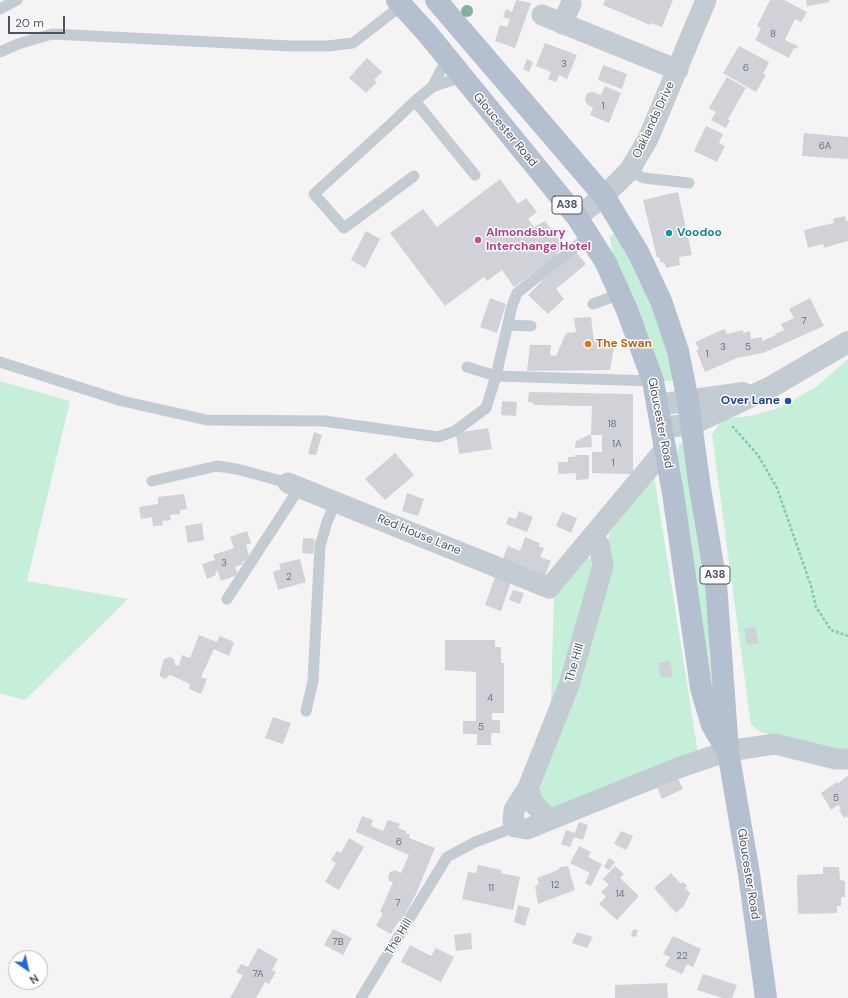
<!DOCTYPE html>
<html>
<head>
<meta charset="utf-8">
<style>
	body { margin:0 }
	#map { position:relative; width:848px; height:998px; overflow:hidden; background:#f5f3f3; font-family:"DM Sans",sans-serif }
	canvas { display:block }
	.north { position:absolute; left:8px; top:950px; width:40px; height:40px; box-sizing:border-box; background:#fff; border:1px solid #b7bbbf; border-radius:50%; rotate:146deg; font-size:11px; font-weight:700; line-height:16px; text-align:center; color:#4b5460 }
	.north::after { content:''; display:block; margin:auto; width:14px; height:18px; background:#2367de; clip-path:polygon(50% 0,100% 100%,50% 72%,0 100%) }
	.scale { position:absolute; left:8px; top:16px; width:57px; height:18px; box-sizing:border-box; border:2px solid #4b5460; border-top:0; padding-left:5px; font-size:12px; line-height:14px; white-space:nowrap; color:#4b5460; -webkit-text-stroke:3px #fff; paint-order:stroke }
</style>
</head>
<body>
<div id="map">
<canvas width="848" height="998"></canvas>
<div class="north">N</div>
<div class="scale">20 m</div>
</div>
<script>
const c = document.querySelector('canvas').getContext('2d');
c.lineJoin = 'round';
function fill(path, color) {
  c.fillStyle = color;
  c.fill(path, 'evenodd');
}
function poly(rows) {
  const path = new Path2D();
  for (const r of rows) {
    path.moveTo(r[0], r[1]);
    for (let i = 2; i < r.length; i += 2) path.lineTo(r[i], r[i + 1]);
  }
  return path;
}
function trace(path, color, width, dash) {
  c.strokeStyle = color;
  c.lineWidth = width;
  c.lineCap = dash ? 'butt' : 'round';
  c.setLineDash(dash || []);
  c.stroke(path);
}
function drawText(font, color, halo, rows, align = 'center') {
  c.font = font + ' "DM Sans",sans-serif';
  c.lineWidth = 3;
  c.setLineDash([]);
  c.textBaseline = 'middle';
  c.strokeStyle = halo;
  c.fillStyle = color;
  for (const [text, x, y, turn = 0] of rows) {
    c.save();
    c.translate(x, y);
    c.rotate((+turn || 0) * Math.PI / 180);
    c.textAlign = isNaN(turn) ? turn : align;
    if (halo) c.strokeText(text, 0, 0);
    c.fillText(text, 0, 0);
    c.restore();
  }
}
const green = poly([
	[617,233,642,281,661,327,675,381,660,381,612,253,610,236],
	[848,359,848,752,839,752,761,732,751,725,712,435,719,424,725,418,751,416,779,408,816,387],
	[0,381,70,401,27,581,128,599,25,700,0,693],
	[686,442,715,647,709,651,713,689,709,689,675,461,679,444],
	[654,475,698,753,557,814,537,792,607,547,609,534],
	[592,557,598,561,551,708,554,590,579,561]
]);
const building = poly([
	[516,0,531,3,515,48,495,41,500,25,507,27,510,19,503,17,506,9,512,12],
	[605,0,673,0,662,27,651,23,650,25,603,5],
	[770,0,784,0,807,12,801,22,795,19,785,40,798,46,796,49,794,48,789,58,755,40,761,28,757,26],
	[806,0,829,0,829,2,807,6],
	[545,43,577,55,567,79,559,75,556,82,548,79,551,72,536,66],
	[739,46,769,62,763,74,766,75,756,92,723,73],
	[367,58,382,72,374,80,377,82,366,93,349,78],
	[527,59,533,62,529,72,523,69],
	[603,65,627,74,622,89,598,80],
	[727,77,746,88,728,119,730,120,726,128,711,120,716,112,709,108],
	[605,86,621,93,609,123,590,115,593,108,587,104,585,99,587,93,593,92,601,95],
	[706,126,723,134,719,143,725,146,717,162,694,151],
	[804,133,848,137,848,159,802,156],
	[500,179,518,204,526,198,537,212,528,219,534,227,545,221,565,247,556,253,558,255,514,287,502,270,487,281,484,277,445,306,390,233,423,209,437,227],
	[678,192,692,255,679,257,680,265,666,268,664,262,661,263,659,257,657,258,643,200],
	[845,216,846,221,848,221,848,241,824,248,823,244,808,248,804,230,834,223,833,219],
	[366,231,380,239,365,268,351,260],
	[576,252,586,264,556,289,564,299,548,314,528,295,546,277],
	[490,298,506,304,497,333,480,327],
	[810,298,824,326,763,353,737,358,705,372,696,350,699,349,695,342,724,329,727,334,743,330,743,333,750,331,751,339,762,337,762,341,776,335,775,334,784,330,781,324,794,318,789,309],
	[591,317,594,341,615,342,610,370,527,371,530,345,551,345,550,355,556,356,566,333,576,332,574,318],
	[529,392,633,394,633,474,592,473,592,452,602,452,602,435,591,435,592,447,575,448,576,441,591,434,592,406,534,405,534,403,528,402],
	[502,401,517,402,516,416,501,415],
	[488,428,492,449,459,454,456,433],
	[314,432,322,435,316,455,308,454],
	[395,453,414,475,385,500,365,479],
	[575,455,589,455,589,479,576,480,576,473,558,474,558,462,568,462,568,457,575,457],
	[407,493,424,499,418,516,402,511],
	[184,494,187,509,180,510,180,514,170,515,171,520,162,521,163,525,153,526,152,517,141,519,139,507,158,504,158,497],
	[519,511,533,517,527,532,506,524,509,517,516,519],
	[562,512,577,518,571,533,556,526],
	[202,523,204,540,188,543,185,526],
	[247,531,251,543,246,545,250,559,242,562,243,564,235,567,238,575,221,581,218,571,215,572,216,575,207,579,202,564,215,560,213,555,234,548,230,537],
	[525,537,540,543,539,546,544,548,540,557,551,561,544,578,502,561,508,546,520,551],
	[303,538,315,539,313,554,302,553],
	[300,559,306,582,278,590,273,572,281,569,279,564],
	[495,577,511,582,501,611,485,605],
	[513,590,524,593,520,604,509,600],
	[755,627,759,643,747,645,744,629],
	[199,635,217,642,220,636,234,642,229,656,214,649,201,677,207,679,201,694,189,689,190,684,170,675,165,679,160,676,160,672,164,659,170,657,174,659,175,665,179,666,182,655,190,658],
	[445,640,495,640,495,647,501,647,501,663,504,663,504,713,492,713,492,720,500,720,500,733,491,733,491,745,477,745,477,734,463,734,463,721,476,721,476,672,445,670],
	[670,660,673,676,661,678,658,663],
	[273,717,291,723,283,744,265,738],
	[847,776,848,777,848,818,846,816,844,818,839,810,841,808,838,805,831,810,821,793,837,782,838,784],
	[678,779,683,789,662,799,657,788],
	[362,816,373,820,371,826,383,831,388,820,400,824,398,828,406,831,406,833,410,835,409,838,435,848,416,894,401,922,399,921,391,934,376,926,383,913,380,912,393,882,389,881,388,876,390,872,395,870,401,873,409,855,356,832],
	[579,822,588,825,583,840,574,837,570,847,561,844,566,830,575,833],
	[621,831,633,836,626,850,614,844],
	[349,838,364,847,339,890,325,882,336,863,331,860,337,851,341,853],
	[579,846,591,852,588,857,602,864,591,886,585,883,590,873,570,863],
	[609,858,615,862,609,870,604,867],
	[478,865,501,870,501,873,520,877,513,910,462,899,468,872,476,873],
	[568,866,575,890,538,904,535,886,539,884,537,878,558,870,560,867],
	[615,866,624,874,620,878,639,896,617,920,599,904,606,897,601,892,609,885,603,879],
	[823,867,839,867,840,880,845,881,845,897,841,897,841,906,837,906,837,913,798,914,797,875,823,874],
	[671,873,681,884,683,882,687,886,685,888,690,893,684,906,676,913,654,888],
	[518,905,530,908,525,926,514,922],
	[333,929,352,938,343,955,324,945],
	[633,929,638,930,636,937,631,936],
	[577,932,593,937,587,948,572,943],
	[471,933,472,949,456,951,454,935],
	[673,936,701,949,693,967,687,964,682,974,665,966,670,957,663,954],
	[410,945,431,956,436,948,454,957,441,982,401,962],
	[258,948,278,959,272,970,276,972,269,984,265,982,256,998,230,998,243,975,236,972,241,964,248,967],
	[703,974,737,985,732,998,723,998,697,990],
	[667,983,668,998,615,998,615,985]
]);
const path = poly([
	[732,426,758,455,777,488,811,586,816,607,831,630,848,636]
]);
const service = poly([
	[0,9,17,0],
	[0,52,18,44,52,34,291,46,328,46,353,43,402,5],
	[461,77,432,87,415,101,475,175],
	[432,87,447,59],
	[629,171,644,178,689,183],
	[414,176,344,228,314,194,391,124,415,101],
	[589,236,517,293,512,306,496,376,653,381],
	[593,304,620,294],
	[508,325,531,326],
	[0,362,122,401,207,420,324,421,438,437,455,431,486,408,496,376,467,367],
	[152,481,217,466,237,469,288,483],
	[227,599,300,487],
	[306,711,313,681,320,546,327,522,336,501],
	[361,998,447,857,475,842,515,827]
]);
const minor = poly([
	[542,15,678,70],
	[562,24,571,4],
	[577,217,604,196,629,171,648,139,706,0],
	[288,483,549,588,666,448],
	[593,536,600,547,603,566,569,685,528,788,533,803,547,817,554,818,678,768,728,751,775,744,836,759,848,759],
	[528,788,514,810,513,821,515,827,527,829,554,818]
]);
const tertiary = poly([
	[657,405,743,393],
	[662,428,692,424,771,387,848,342]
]);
const primary = poly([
	[397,0,427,33,577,217,606,263,627,310,653,381,673,493,701,688,712,725,724,745],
	[436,0,604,196,638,252,661,301,678,351,688,401,700,488,716,583,728,751,749,874,766,998]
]);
const trees = [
	[467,11]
];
const markers = [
	[669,233,4,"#0f9aa8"],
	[478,240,4,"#d1479c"],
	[588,344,4,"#e8710a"],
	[788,401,4,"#1a4fb4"]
];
const numberNames = [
	["8",773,34],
	["3",564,64],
	["6",746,68],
	["1",603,106],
	["6A",825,146],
	["7",804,321],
	["3",723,347],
	["5",748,347],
	["1",707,354],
	["18",612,424],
	["1A",617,444],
	["1",613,463],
	["3",224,563],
	["2",289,577],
	["4",490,698],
	["5",481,727],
	["5",836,798],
	["6",399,842],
	["12",555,885],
	["11",491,888],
	["14",620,894],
	["7",398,903],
	["7B",338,942],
	["22",682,956],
	["7A",258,974]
];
const shields = [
	[567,205,30],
	[715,575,30]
];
const shieldNames = [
	["A38",567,205],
	["A38",715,575]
];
const streetNames = [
	["Oaklands Drive",654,120,-65],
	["Gloucester Road",505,130,50],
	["Gloucester Road",660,423,79],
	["Red House Lane",419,535,22],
	["The Hill",575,663,-74],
	["Gloucester Road",748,874,81],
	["The Hill",399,937,-59]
];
const hotelNames = [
	["Almondsbury",486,233],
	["Interchange Hotel",486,247]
];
const cultureNames = [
	["Voodoo",677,233]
];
const foodNames = [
	["The Swan",596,344]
];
const transitNames = [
	["Over Lane",780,401]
];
fill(green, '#c5efd8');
fill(building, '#d0d2d7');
trace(path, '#7eccab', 2.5, [3, 2]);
trace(service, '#c4ccd3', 11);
trace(minor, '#c4ccd3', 21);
trace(tertiary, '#c4ccd3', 22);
trace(primary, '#b4c0cf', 22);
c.fillStyle = '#7eb49d';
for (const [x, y] of trees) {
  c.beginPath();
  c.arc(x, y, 6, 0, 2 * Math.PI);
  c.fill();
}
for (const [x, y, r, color] of markers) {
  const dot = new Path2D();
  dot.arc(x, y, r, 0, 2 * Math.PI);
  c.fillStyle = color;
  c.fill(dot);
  trace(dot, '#fff', 1.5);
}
drawText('10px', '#6c747e', null, numberNames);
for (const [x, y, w] of shields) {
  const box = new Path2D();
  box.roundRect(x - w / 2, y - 9, w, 18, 3);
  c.fillStyle = '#fff';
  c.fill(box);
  trace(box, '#4b5460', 1);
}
drawText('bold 11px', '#4b5460', null, shieldNames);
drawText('12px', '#4b5460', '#fff', streetNames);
drawText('bold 12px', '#b23c85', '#fff', hotelNames, 'left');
drawText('bold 12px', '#0d838f', '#fff', cultureNames, 'left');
drawText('bold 12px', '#c56008', '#fff', foodNames, 'left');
drawText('bold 12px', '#164399', '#fff', transitNames, 'right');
</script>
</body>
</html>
